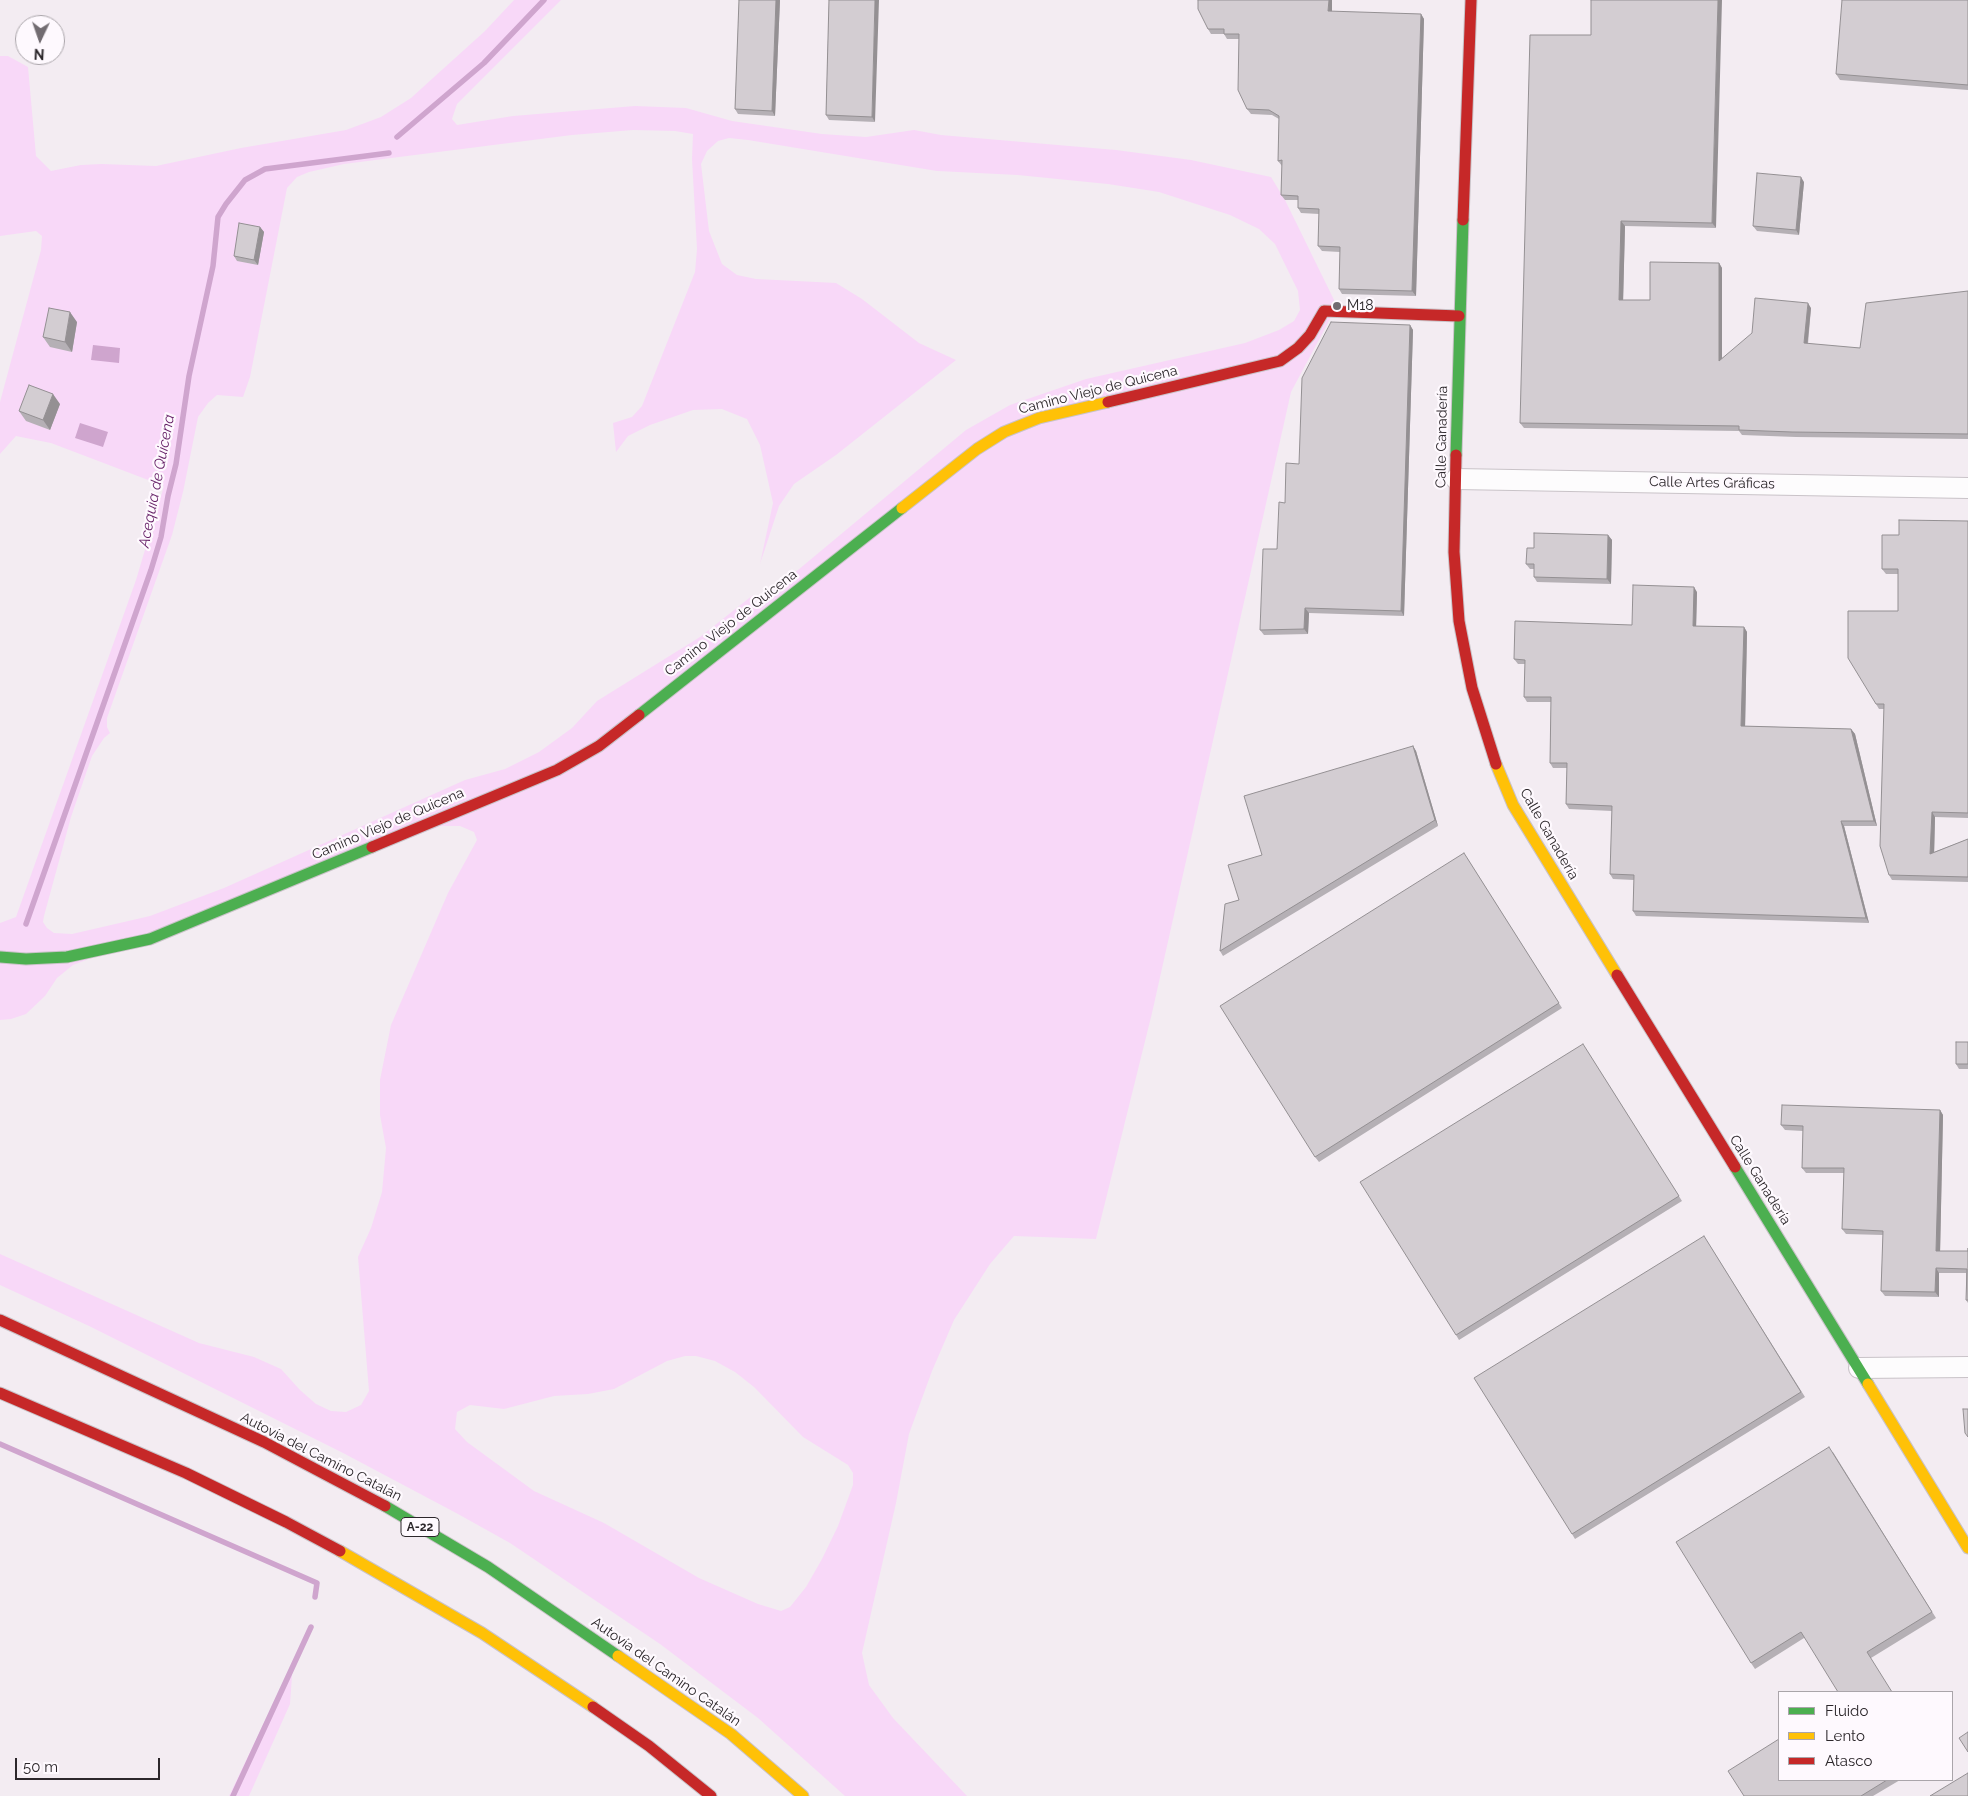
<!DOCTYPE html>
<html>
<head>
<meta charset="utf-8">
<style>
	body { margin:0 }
	#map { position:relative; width:1968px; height:1796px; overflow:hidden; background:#f3ecf2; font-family:Raleway,sans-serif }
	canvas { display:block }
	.legend { position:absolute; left:1778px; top:1691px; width:175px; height:90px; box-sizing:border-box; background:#fef9fe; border:1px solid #aaa5aa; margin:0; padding:6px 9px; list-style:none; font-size:15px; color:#2c272b }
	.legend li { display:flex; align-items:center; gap:10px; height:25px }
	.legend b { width:25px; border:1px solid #aaa5aa }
	.north { position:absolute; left:15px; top:15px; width:50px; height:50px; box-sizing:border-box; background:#fef9fe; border:1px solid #aaa5aa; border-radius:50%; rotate:183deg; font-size:14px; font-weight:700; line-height:20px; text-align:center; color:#2c272b }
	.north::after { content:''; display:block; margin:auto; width:18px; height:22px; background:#726c71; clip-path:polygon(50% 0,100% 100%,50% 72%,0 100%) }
	.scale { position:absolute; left:15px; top:1758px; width:145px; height:22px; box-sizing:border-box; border:2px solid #2c272b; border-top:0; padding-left:6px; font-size:15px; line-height:18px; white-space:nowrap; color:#2c272b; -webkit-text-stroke:4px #fef9fe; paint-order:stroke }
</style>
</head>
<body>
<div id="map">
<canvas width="1968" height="1796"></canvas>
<ul class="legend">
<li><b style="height:6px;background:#4caf50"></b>Fluido</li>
<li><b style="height:6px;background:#ffc107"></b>Lento</li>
<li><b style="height:6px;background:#c62828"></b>Atasco</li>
</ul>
<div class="north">N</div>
<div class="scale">50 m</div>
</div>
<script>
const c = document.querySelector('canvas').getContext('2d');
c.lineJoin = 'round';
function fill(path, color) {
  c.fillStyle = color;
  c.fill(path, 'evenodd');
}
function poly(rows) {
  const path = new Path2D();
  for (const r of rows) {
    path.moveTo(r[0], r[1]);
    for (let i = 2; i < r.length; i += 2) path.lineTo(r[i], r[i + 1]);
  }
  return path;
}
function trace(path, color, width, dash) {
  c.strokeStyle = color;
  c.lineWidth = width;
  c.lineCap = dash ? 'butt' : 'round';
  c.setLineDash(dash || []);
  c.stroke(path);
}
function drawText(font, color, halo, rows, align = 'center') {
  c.font = font + ' Raleway,sans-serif';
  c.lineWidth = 4.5;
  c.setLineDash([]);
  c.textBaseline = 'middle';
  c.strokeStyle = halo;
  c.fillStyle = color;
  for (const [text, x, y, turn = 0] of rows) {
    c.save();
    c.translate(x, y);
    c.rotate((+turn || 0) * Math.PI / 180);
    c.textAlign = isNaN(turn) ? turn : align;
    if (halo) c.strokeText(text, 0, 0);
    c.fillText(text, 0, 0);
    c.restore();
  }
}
const green = poly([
	[514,0,561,0,457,104,452,119,457,125,513,116,635,106,686,108,732,121,822,134,866,137,914,130,941,135,1116,150,1191,160,1271,177,1285,200,1337,306,1291,392,1152,1013,1096,1239,1014,1236,990,1264,954,1320,932,1371,909,1434,896,1503,862,1653,869,1685,893,1718,967,1796,845,1796,758,1718,660,1644,510,1543,458,1514,345,1454,89,1326,0,1285,0,1254,199,1343,254,1357,281,1369,300,1390,316,1404,331,1411,346,1412,361,1405,369,1391,358,1257,371,1228,382,1192,386,1148,380,1115,380,1080,391,1025,448,893,477,840,474,832,460,826,441,826,73,965,57,978,45,996,26,1014,11,1019,0,1020,0,923,16,917,136,580,164,486,51,443,16,436,0,454,0,402,41,250,42,236,36,231,0,236,0,56,8,56,28,67,36,156,51,171,81,165,102,164,156,166,241,148,346,130,381,117,411,98,433,78,485,31],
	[633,130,675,131,693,134,692,159,697,249,695,272,642,406,632,417,613,423,616,452,628,436,650,425,693,410,722,409,747,419,760,445,773,503,760,564,779,506,794,484,836,455,956,360,919,343,862,299,836,283,756,279,737,275,722,264,709,231,701,164,707,151,718,141,729,138,748,140,937,171,1018,175,1108,184,1159,192,1230,215,1259,229,1275,244,1298,291,1300,310,1294,321,1279,330,1245,343,1086,379,1010,405,966,430,756,605,753,595,700,637,597,701,572,728,539,752,505,769,465,780,224,888,150,916,72,934,54,933,47,928,43,922,44,916,71,817,92,756,104,738,110,733,107,727,107,718,172,535,183,492,198,417,208,403,217,395,243,397,250,377,287,188,297,177,309,172,344,164,572,135],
	[685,1356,696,1356,715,1361,735,1372,754,1387,803,1437,848,1465,853,1473,853,1485,838,1526,822,1559,806,1587,790,1607,781,1611,758,1604,699,1578,604,1523,534,1491,467,1442,455,1429,457,1412,470,1405,504,1409,554,1396,588,1394,614,1389,667,1361],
	[293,1662,290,1704,249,1796,229,1796]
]);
const water = poly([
	[93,345,120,348,119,363,91,360],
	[80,423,108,432,103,447,75,438]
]);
const stream = poly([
	[397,137,484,63,544,0],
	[26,924,151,570,161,537,168,496,176,464,189,376,213,266,218,217,226,204,245,180,265,169,389,153],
	[0,1444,317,1583,315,1597],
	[233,1796,311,1627]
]);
const street = poly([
	[1456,479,1968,488],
	[1859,1368,1968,1367]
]);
const fast = poly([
	[1456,455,1463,220],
	[639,715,902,508],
	[0,957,26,959,67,957,150,939,372,847],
	[1735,1167,1868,1384],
	[385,1506,488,1567,618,1656]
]);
const slow = poly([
	[902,508,977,449,1004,432,1039,418,1108,402],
	[1496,764,1513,805,1617,975],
	[1868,1384,1968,1548],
	[340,1551,482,1633,593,1707],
	[618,1656,731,1734,803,1796]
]);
const jam = poly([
	[1463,220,1471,0],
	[1108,402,1280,361,1298,348,1310,335,1324,311,1459,316],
	[1456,455,1454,552,1459,621,1472,688,1496,764],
	[372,847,557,770,599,746,639,715],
	[1617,975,1735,1167],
	[0,1320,264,1442,385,1506],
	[0,1393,186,1473,286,1522,340,1551],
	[593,1707,649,1746,711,1796]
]);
const wall = poly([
	[739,0,780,0,775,116,738,114,735,109],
	[829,0,875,122,829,120,826,115],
	[1198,0,1332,0,1332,12,1421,14,1424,19,1416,296,1342,294,1339,289,1340,252,1322,251,1318,246,1319,214,1301,213,1298,208,1298,200,1285,200,1281,195,1282,166,1278,161,1279,119,1272,115,1251,114,1247,109,1239,39,1227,39,1224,34,1211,34,1208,29],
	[1968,0,1968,90,1840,80,1836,74],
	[1591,35,1716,228,1625,226,1623,300,1650,300,1719,263,1722,268,1722,358,1811,308,1808,344,1860,348,1968,291,1968,439,1796,437,1742,435,1739,431,1524,428,1520,423],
	[1804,182,1799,235,1757,231,1753,226],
	[260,227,264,232,258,265,237,261,234,256],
	[77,322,72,352,50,347,43,337],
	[1410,325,1413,330,1404,616,1309,613,1308,634,1264,635,1260,630,1277,549,1285,503,1299,464],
	[60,404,50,430,26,421,19,411],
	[1968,521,1968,818,1935,817,1934,852,1968,839,1968,882,1892,880,1889,875,1884,709,1879,709,1876,704,1898,611,1898,574,1886,574,1882,569,1899,535],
	[1608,535,1612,540,1611,584,1537,582,1534,577,1534,569,1530,569,1526,564,1534,548],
	[1697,592,1696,626,1744,627,1747,632,1745,726,1851,729,1855,734,1877,826,1844,826,1869,923,1636,916,1633,911,1634,880,1613,879,1610,874,1612,811,1569,809,1566,804,1567,768,1553,768,1550,763,1551,702,1527,702,1524,697,1525,664,1518,664,1514,659,1632,625],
	[1413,746,1416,751,1438,826,1223,956,1220,951,1239,900,1262,855],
	[1467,858,1562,1008,1319,1162,1315,1157],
	[1968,1042,1968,1069,1959,1069,1956,1064],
	[1586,1049,1682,1201,1459,1340,1456,1335],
	[1940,1110,1943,1115,1940,1251,1968,1251,1968,1248,1968,1303,1966,1300,1966,1273,1939,1273,1939,1297,1885,1296,1881,1291,1883,1235,1846,1234,1842,1229,1844,1173,1806,1173,1802,1168,1803,1131,1785,1130,1781,1125],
	[1707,1241,1805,1397,1575,1539,1572,1534],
	[1833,1452,1936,1618,1871,1658,1804,1638,1755,1669,1751,1663],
	[1779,1780,1900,1780,1873,1796,1744,1796]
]);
const shadedWall = poly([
	[776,0,780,0,775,116,772,111],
	[875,0,879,0,875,122,872,117],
	[1329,0,1332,0,1332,16,1328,11],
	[1718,0,1722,0,1716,228,1712,223],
	[1421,14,1424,19,1416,296,1412,291],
	[1801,177,1804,182,1799,235,1796,230],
	[1621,221,1625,226,1623,305,1619,300],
	[260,227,264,232,258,265,254,260],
	[1719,263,1722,268,1722,366,1719,361],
	[1808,303,1811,308,1807,348,1804,343],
	[70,312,77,322,72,352,65,342],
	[1410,325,1413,330,1404,616,1401,611],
	[53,394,60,404,50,430,43,420],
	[1608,535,1612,540,1611,584,1607,579],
	[1694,587,1697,592,1696,631,1693,626],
	[1305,608,1309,613,1308,634,1304,629],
	[1744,627,1747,632,1745,731,1741,726],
	[1851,729,1855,734,1877,826,1874,821],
	[1413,746,1416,751,1438,826,1435,820],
	[1932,812,1935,817,1934,859,1930,854],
	[1841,821,1844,826,1869,923,1866,918],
	[1940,1110,1943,1115,1940,1256,1936,1251],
	[1936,1268,1939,1273,1939,1297,1935,1292]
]);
const building = poly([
	[739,0,776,0,772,111,735,109,739,0],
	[829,0,875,0,872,117,826,115,829,0],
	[1198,0,1329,0,1328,11,1421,14,1412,291,1339,289,1340,247,1318,246,1319,209,1298,208,1298,196,1281,195,1282,160,1278,161,1279,116,1269,110,1247,109,1238,90,1239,34,1224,34,1224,29,1208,29,1198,9,1198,0],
	[1591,0,1718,0,1712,223,1621,221,1619,300,1650,300,1650,262,1719,263,1719,361,1752,333,1755,298,1808,303,1804,343,1860,348,1866,303,1968,291,1968,434,1792,432,1739,430,1739,426,1520,423,1530,35,1591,35,1591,0],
	[1842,0,1968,0,1968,85,1836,74,1842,0],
	[1757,173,1801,177,1796,230,1753,226,1757,173],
	[239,223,260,227,254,260,234,256,239,223],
	[49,308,70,312,65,342,43,337,49,308],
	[1331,322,1410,325,1401,611,1305,608,1304,629,1260,630,1263,549,1277,549,1279,502,1285,503,1286,463,1299,464,1302,378,1331,322],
	[29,385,53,394,43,420,19,411,29,385],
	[1899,520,1968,521,1968,813,1932,812,1930,854,1968,839,1968,877,1889,875,1880,846,1884,704,1876,704,1848,658,1848,611,1898,611,1898,569,1882,569,1882,535,1899,535,1899,520],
	[1534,533,1608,535,1607,579,1534,577,1534,564,1526,564,1527,548,1534,548,1534,533],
	[1633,585,1694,587,1693,626,1744,627,1741,726,1851,729,1874,821,1841,821,1866,918,1633,911,1634,875,1610,874,1612,806,1566,804,1567,763,1550,763,1551,697,1524,697,1525,660,1514,659,1515,621,1632,625,1633,585],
	[1413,746,1435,820,1220,951,1225,904,1239,900,1228,865,1262,855,1244,796,1413,746],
	[1464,853,1559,1003,1315,1157,1220,1006,1464,853],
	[1956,1042,1968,1042,1968,1064,1956,1064,1956,1042],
	[1583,1044,1679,1196,1456,1335,1360,1182,1583,1044],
	[1782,1105,1940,1110,1936,1251,1968,1251,1968,1248,1968,1300,1966,1300,1967,1269,1936,1268,1935,1292,1881,1291,1883,1231,1842,1229,1844,1168,1802,1168,1803,1126,1781,1125,1782,1105],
	[1704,1236,1801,1392,1572,1534,1474,1378,1704,1236],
	[1963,1409,1968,1409,1968,1437,1965,1433,1963,1409],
	[1829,1447,1932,1612,1867,1652,1892,1692,1838,1692,1801,1632,1751,1663,1676,1542,1829,1447],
	[1968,1732,1968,1752,1959,1738,1968,1732],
	[1779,1739,1779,1780,1887,1780,1861,1796,1744,1796,1728,1771,1779,1739],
	[1968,1773,1968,1796,1930,1796,1968,1773]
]);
const markers = [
	[1337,306,5,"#726c71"]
];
const shields = [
	[420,1527,38]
];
const shieldNames = [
	["A-22",420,1527]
];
const poiNames = [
	["M18",1347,306]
];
const streetNames = [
	["Camino Viejo de Quicena",1098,390,-14],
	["Calle Ganadería",1442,437,-89],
	["Calle Artes Gráficas",1712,483,1],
	["Camino Viejo de Quicena",731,623,-38],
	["Camino Viejo de Quicena",388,824,-23],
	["Calle Ganadería",1549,834,60],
	["Calle Ganadería",1760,1180,58],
	["Autovía del Camino Catalán",321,1457,27],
	["Autovía del Camino Catalán",666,1672,35]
];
const waterNames = [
	["Acequia de Quicena",157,481,-79]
];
fill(green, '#f8d8f8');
fill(water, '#cfa5ce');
trace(stream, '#cfa5ce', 5.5);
trace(street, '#c9c3c8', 22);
trace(fast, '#c9c3c8', 13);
trace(slow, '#c9c3c8', 13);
trace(jam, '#c9c3c8', 13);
trace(street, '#fdfcfd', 20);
trace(fast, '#4caf50', 11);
trace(slow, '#ffc107', 11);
trace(jam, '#c62828', 11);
fill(wall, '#b5b0b5');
fill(shadedWall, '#949093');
fill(building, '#d3cdd2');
trace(building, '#949093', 1);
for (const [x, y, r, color] of markers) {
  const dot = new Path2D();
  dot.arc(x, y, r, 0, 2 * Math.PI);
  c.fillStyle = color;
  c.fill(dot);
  trace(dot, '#fef9fe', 2);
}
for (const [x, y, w] of shields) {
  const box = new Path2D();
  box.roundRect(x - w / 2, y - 9.5, w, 19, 4);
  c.fillStyle = '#fef9fe';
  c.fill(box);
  trace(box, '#2c272b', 1);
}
drawText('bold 12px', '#2c272b', null, shieldNames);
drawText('14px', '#2c272b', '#fef9fe', poiNames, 'left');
drawText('14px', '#2c272b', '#fef9fe', streetNames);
drawText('italic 15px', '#641e65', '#fef9fe', waterNames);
</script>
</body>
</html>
